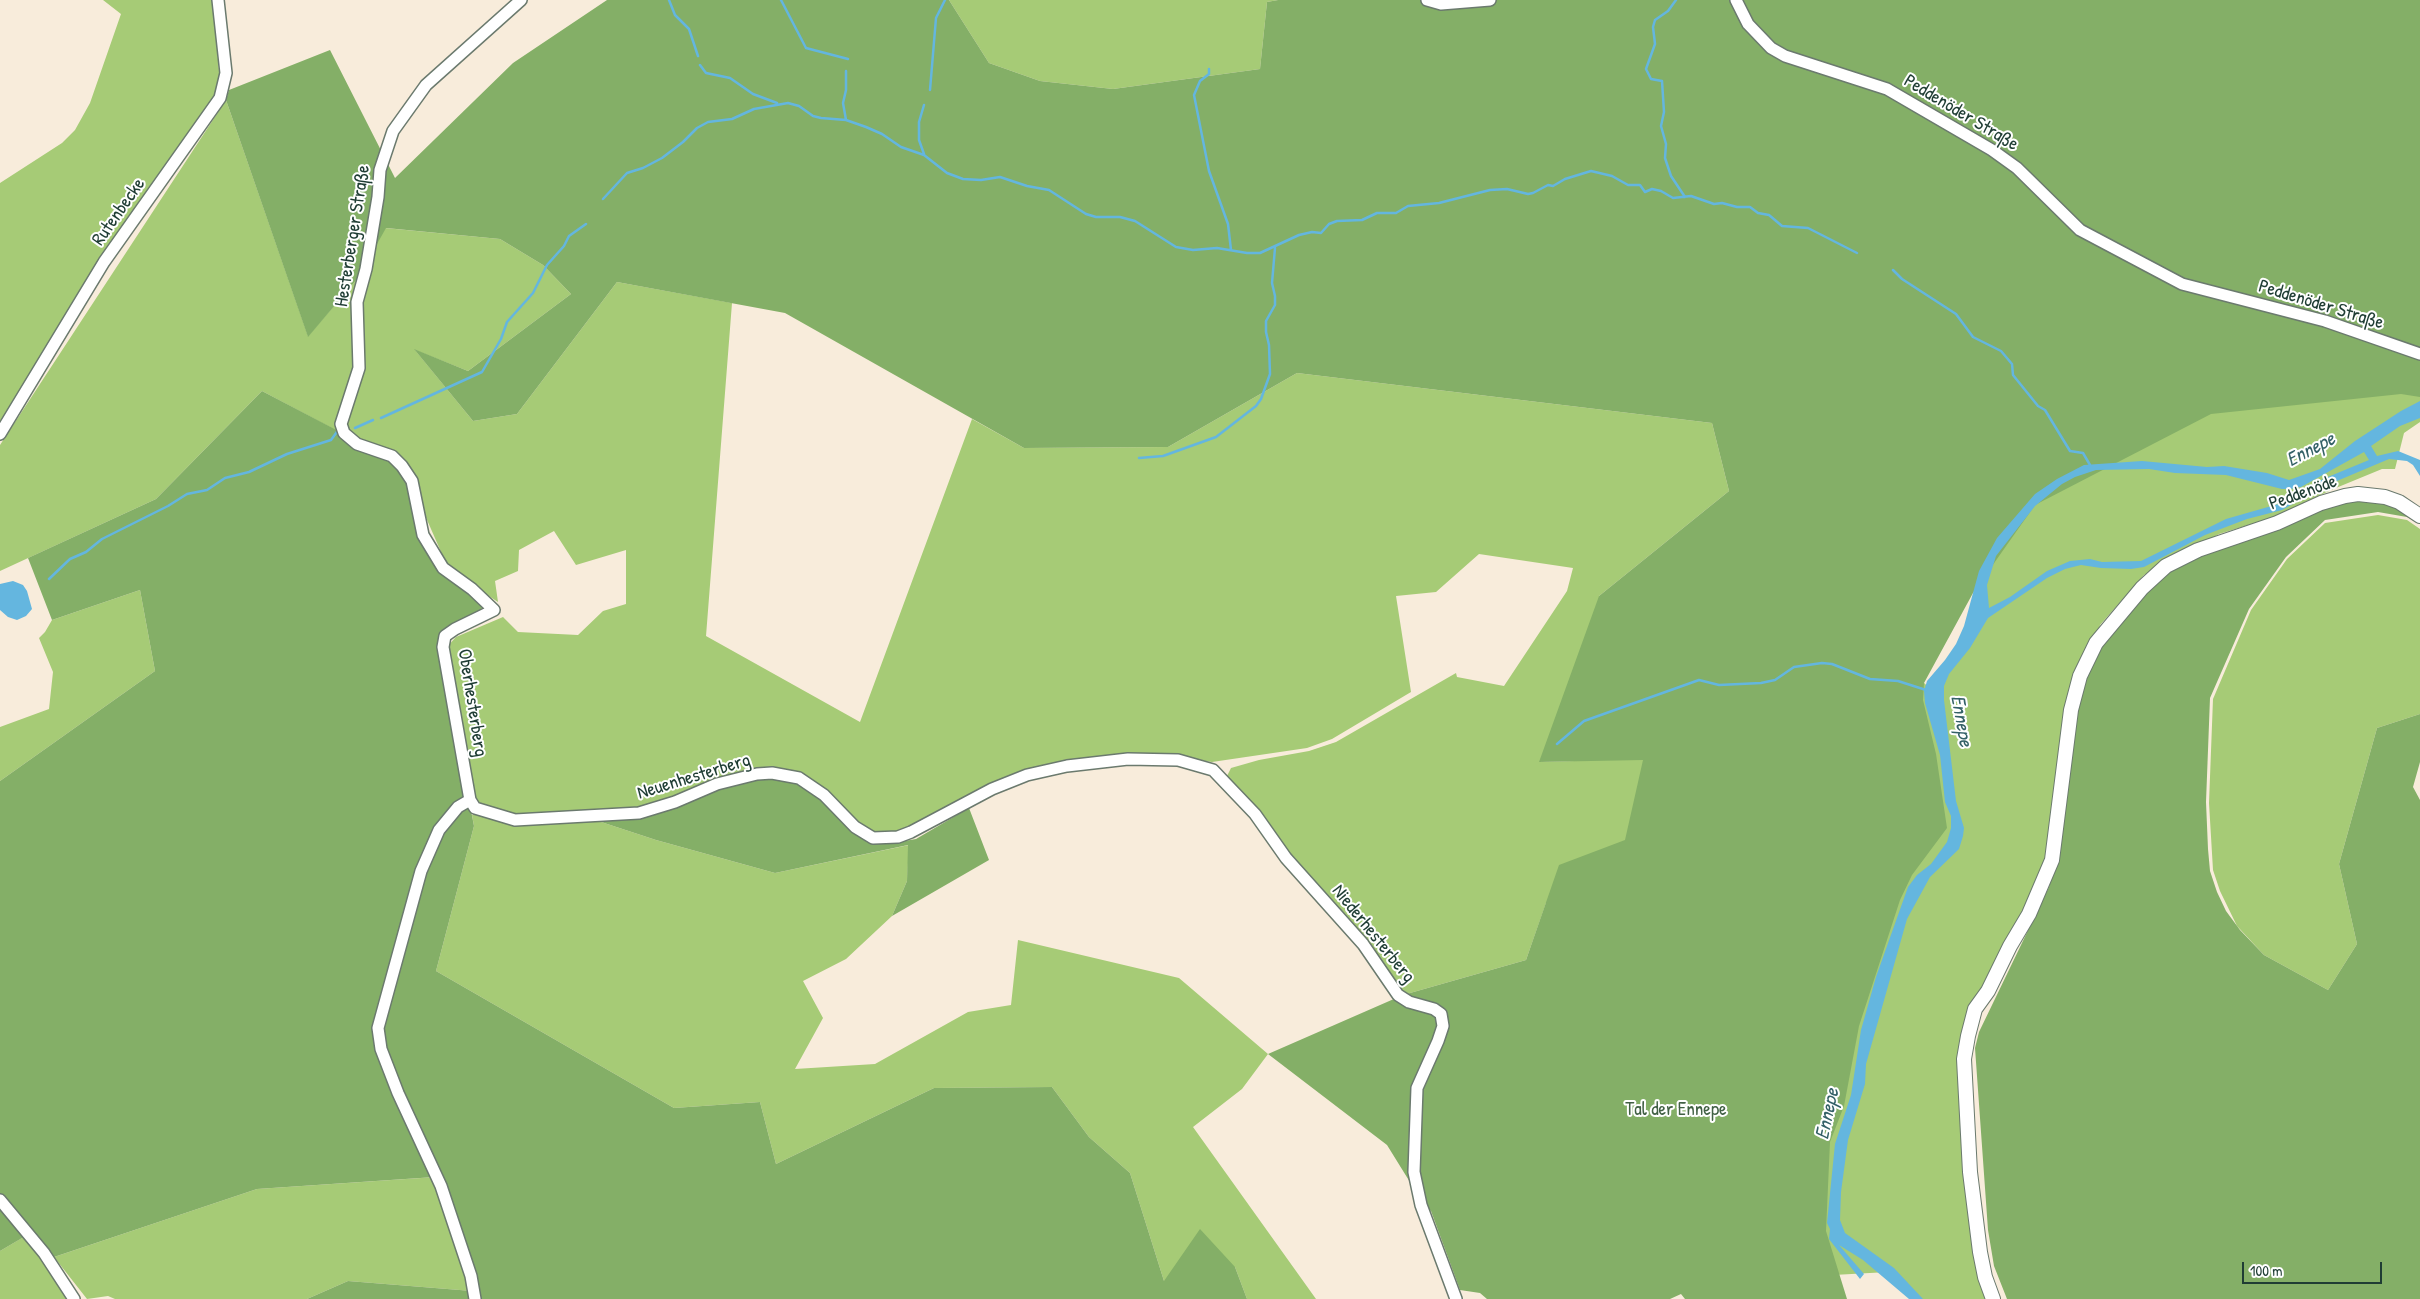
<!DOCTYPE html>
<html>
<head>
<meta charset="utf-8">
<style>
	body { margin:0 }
	#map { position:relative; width:2420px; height:1299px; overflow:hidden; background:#f8ecdb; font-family:"Patrick Hand",sans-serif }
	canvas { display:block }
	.scale { position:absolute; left:2242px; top:1262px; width:140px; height:22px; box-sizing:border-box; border:2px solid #1f3d34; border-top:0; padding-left:6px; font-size:15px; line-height:18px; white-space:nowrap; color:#1f3d34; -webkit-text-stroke:4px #fff; paint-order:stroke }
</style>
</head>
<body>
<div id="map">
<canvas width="2420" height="1299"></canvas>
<div class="scale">100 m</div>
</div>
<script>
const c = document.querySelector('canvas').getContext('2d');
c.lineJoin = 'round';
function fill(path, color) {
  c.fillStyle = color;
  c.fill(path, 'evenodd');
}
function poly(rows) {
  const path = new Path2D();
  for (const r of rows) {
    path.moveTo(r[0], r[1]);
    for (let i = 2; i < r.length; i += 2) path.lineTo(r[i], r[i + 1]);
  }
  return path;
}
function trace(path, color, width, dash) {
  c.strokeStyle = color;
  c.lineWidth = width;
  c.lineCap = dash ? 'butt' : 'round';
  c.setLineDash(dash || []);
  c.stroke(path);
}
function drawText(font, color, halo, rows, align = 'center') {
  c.font = font + ' "Patrick Hand",sans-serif';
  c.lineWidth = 4;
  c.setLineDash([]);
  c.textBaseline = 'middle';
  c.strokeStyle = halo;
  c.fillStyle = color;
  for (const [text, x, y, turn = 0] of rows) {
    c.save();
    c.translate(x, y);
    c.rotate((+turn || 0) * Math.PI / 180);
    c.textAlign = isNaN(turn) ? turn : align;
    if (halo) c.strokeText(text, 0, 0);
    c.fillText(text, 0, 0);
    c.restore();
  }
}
const green = poly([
	[103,0,213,0,220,83,216,95,0,426,0,183,62,143,75,130,90,103,121,14],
	[949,0,1278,0,1267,2,1260,69,1113,89,1040,81,989,63],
	[226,100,308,336,358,278,357,368,343,434,262,391,156,499,0,571,0,445],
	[385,228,500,239,543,265,571,294,468,371,415,350,473,421,517,414,617,282,732,303,706,636,860,722,972,419,1024,448,1168,447,1297,373,1712,423,1729,491,1599,596,1892,650,1931,690,1953,661,1983,573,2034,499,2179,418,2420,354,2420,422,2404,433,2395,469,2382,469,2331,490,2274,517,2219,534,2144,575,2100,625,2051,842,2040,879,1962,1035,1990,1299,1917,1299,1888,1272,1688,1283,1645,1299,1546,903,1526,960,1403,995,1288,858,1258,813,1227,776,1231,768,1259,760,1309,751,1336,742,1456,673,1457,677,1504,686,1567,591,1573,568,1479,554,1436,592,1396,596,1411,692,1332,739,1307,748,1212,762,1178,757,1066,763,909,828,894,832,874,834,640,811,516,818,480,807,472,799,446,648,456,637,503,617,518,632,578,635,603,611,626,604,626,550,576,565,554,531,519,550,518,571,495,581,498,602,478,589,445,561,424,513,421,496,415,480,359,440,350,432,346,423,358,389,360,302,376,243],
	[1545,748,1575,761,1540,762],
	[2378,515,2407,520,2420,529,2420,714,2377,728,2339,864,2357,944,2328,990,2264,955,2237,926,2220,891,2213,870,2209,803,2213,699,2251,610,2287,559,2325,523],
	[140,590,155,671,0,781,0,727,49,709,53,672,39,638,45,632,52,620],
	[479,814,592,819,656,840,775,873,909,845,907,881,892,916,846,959,803,981,823,1018,795,1069,875,1064,968,1012,1011,1005,1018,940,1179,978,1268,1054,1242,1089,1193,1127,1316,1299,1247,1299,1235,1267,1164,1281,1130,1173,1089,1137,1052,1087,934,1088,776,1164,760,1102,674,1108,436,971,474,826,472,815],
	[436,1177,472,1291,348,1281,307,1299,115,1299,108,1296,87,1299,54,1257,257,1189],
	[27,1235,70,1299,0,1299,0,1251]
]);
const forest = poly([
	[607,0,949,0,989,63,1040,81,1113,89,1260,69,1267,2,1278,0,2420,0,2420,397,2401,394,2211,414,2035,505,1973,593,1924,683,1923,700,1936,754,1947,828,1912,875,1900,900,1859,1026,1844,1106,1830,1142,1826,1231,1847,1299,1685,1299,1681,1294,1670,1299,1487,1299,1480,1293,1460,1290,1431,1211,1426,1208,1387,1145,1268,1054,1403,995,1526,960,1559,865,1625,840,1643,760,1539,762,1599,596,1729,491,1712,423,1297,373,1168,447,1024,448,785,313,617,282,517,414,473,421,414,349,468,371,571,294,543,265,500,239,386,228,358,278,308,337,226,100,229,90,330,50,395,178,513,63],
	[262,391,388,457,409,483,420,535,479,598,482,608,478,615,439,645,474,826,436,971,674,1108,760,1102,776,1164,934,1088,1052,1087,1089,1137,1130,1173,1164,1281,1200,1229,1235,1267,1247,1299,307,1299,348,1281,472,1291,435,1177,257,1189,54,1257,34,1231,0,1251,0,781,155,671,140,590,52,620,28,558,156,499],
	[2352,499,2384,501,2420,521,2420,524,2407,517,2378,512,2325,520,2286,557,2249,609,2210,698,2206,802,2208,849,2210,871,2217,892,2226,911,2240,930,2264,955,2328,990,2357,944,2339,864,2377,728,2420,714,2420,762,2413,787,2420,800,2420,1299,2007,1299,1994,1266,1988,1230,1975,1048,1979,1032,2049,887,2056,860,2073,727,2086,669,2125,610,2180,563],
	[757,776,798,779,873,842,893,843,916,839,969,808,989,860,892,916,907,881,908,845,775,873,656,840,592,819,641,814]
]);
const water = poly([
	[2420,401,2420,418,2400,426,2371,446,2377,456,2398,451,2420,460,2420,476,2413,465,2407,461,2389,459,2325,486,2282,510,2247,519,2205,535,2144,567,2131,569,2101,568,2081,565,2065,569,2047,578,1988,618,1970,648,1949,674,1944,686,1944,700,1956,801,1964,828,1963,836,1959,849,1930,877,1907,919,1866,1064,1865,1084,1848,1140,1841,1192,1840,1220,1845,1233,1894,1268,1923,1299,1909,1299,1863,1260,1839,1245,1864,1274,1860,1279,1829,1239,1830,1229,1827,1223,1835,1144,1851,1095,1861,1030,1876,977,1908,887,1917,875,1931,864,1947,842,1951,828,1951,816,1945,802,1940,755,1925,703,1924,691,1927,681,1945,660,1956,644,1964,626,1979,571,1997,538,2035,494,2057,479,2084,465,2142,461,2207,467,2224,466,2267,473,2289,480,2320,469,2355,441,2401,411],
	[2364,452,2369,460,2323,479,2282,503,2226,519,2141,561,2102,562,2090,559,2070,561,2047,571,2010,597,1989,608,1987,585,1996,556,2035,506,2062,484,2075,477,2096,470,2149,469,2175,473,2226,475,2282,489,2290,489,2301,487],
	[13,581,23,585,27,591,32,609,26,616,17,620,8,617,0,610,0,584]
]);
const stream = poly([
	[669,0,675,15,689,29,698,56],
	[781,0,806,48,848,59],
	[1676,0,1668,11,1655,20,1653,27,1655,44,1646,69,1651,79,1662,81,1664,112,1661,126,1666,144,1665,158,1671,176,1685,197],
	[700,65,706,73,730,78,753,94,777,103],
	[1209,69,1209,74,1200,81,1194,95,1209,171,1228,224,1231,250],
	[846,71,846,90,843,103,846,120],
	[930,90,936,18,945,0],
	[924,154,919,140,919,122,924,105],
	[603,199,627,173,643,168,662,158,683,142,697,128,708,122,732,119,754,109,788,103,799,106,813,116,821,118,846,120,866,127,882,134,901,147,924,155,947,173,963,179,981,180,1000,177,1027,186,1049,190,1086,214,1096,217,1120,217,1135,221,1176,247,1193,250,1217,248,1247,253,1260,253,1299,235,1312,232,1321,233,1329,224,1337,221,1362,220,1377,213,1396,213,1408,206,1439,203,1490,190,1507,189,1528,194,1533,193,1548,185,1553,186,1565,179,1591,171,1612,176,1628,185,1640,185,1645,192,1652,189,1661,191,1673,198,1691,196,1714,204,1722,203,1737,207,1750,207,1758,213,1769,215,1782,226,1808,228,1857,253],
	[1893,270,1902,279,1956,314,1973,337,2001,351,2012,364,2013,375,2038,406,2045,410,2070,451,2083,453,2090,465],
	[381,418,482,372,501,339,507,322,533,293,547,265,564,246,569,236,586,224],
	[355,428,373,420],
	[1139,458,1163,456,1216,437,1256,406,1261,399,1270,374,1269,345,1266,332,1266,321,1275,305,1275,296,1272,283,1275,248],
	[49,579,70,559,86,552,102,539,168,506,187,494,207,490,225,478,249,472,287,454,331,440,339,429],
	[1557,744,1584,721,1699,680,1719,685,1761,683,1775,680,1794,667,1822,663,1832,664,1870,679,1898,681,1926,690]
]);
const minor = poly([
	[521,0,426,85,393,131,380,170,378,197,366,269,357,302,359,368,341,424,344,433,357,444,392,456,402,466,412,481,423,535,443,568,472,589,494,610,455,629,445,636,443,647,470,800,475,808,515,820,639,813,675,802,717,784,757,774,772,773,799,778,824,795,855,827,873,838,898,837,911,832,992,789,1027,775,1067,766,1128,759,1178,760,1213,770,1255,814,1286,858,1363,944,1398,995,1409,1002,1434,1009,1441,1014,1443,1026,1438,1041,1417,1088,1414,1172,1421,1205,1456,1299],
	[1427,0,1441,4,1490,0],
	[1736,0,1748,24,1771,48,1785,56,1887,89,1992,150,2017,168,2080,230,2182,284,2325,321,2420,354],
	[0,434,104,262,220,98,226,73,218,0],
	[470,800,458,807,439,830,421,871,378,1028,381,1049,398,1093,441,1186,471,1276,475,1299],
	[0,1200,44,1253,74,1299]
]);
const tertiary = poly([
	[1993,1299,1985,1277,1980,1252,1970,1172,1964,1059,1968,1036,1975,1009,1988,991,2010,946,2029,914,2052,860,2071,710,2080,676,2096,643,2142,588,2166,566,2198,550,2277,523,2321,503,2345,496,2358,494,2385,497,2399,502,2420,516]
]);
const streetNames = [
	["Peddenöder Straße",1961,113,31],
	["Rutenbecke",119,212,-55],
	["Hesterberger Straße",353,236,-81],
	["Peddenöder Straße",2321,305,17],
	["Peddenöde",2303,493,-20],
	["Oberhesterberg",472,703,81],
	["Neuenhesterberg",694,777,-17],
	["Niederhesterberg",1373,934,51]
];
const parkNames = [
	["Tal der Ennepe",1676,1110]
];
const waterNames = [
	["Ennepe",2311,450,-28],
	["Ennepe",1961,721,80],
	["Ennepe",1828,1114,-78]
];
fill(green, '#a6cb76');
fill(forest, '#84af67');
fill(water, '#64b6df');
trace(stream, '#64b6df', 2.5);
trace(minor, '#6b7a6e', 14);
trace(tertiary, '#6b7a6e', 16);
trace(minor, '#fff', 11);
trace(tertiary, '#fff', 14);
drawText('19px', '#1f3d34', '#fff', streetNames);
drawText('19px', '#416044', '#fff', parkNames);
drawText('italic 20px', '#346167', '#fff', waterNames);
</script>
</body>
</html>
